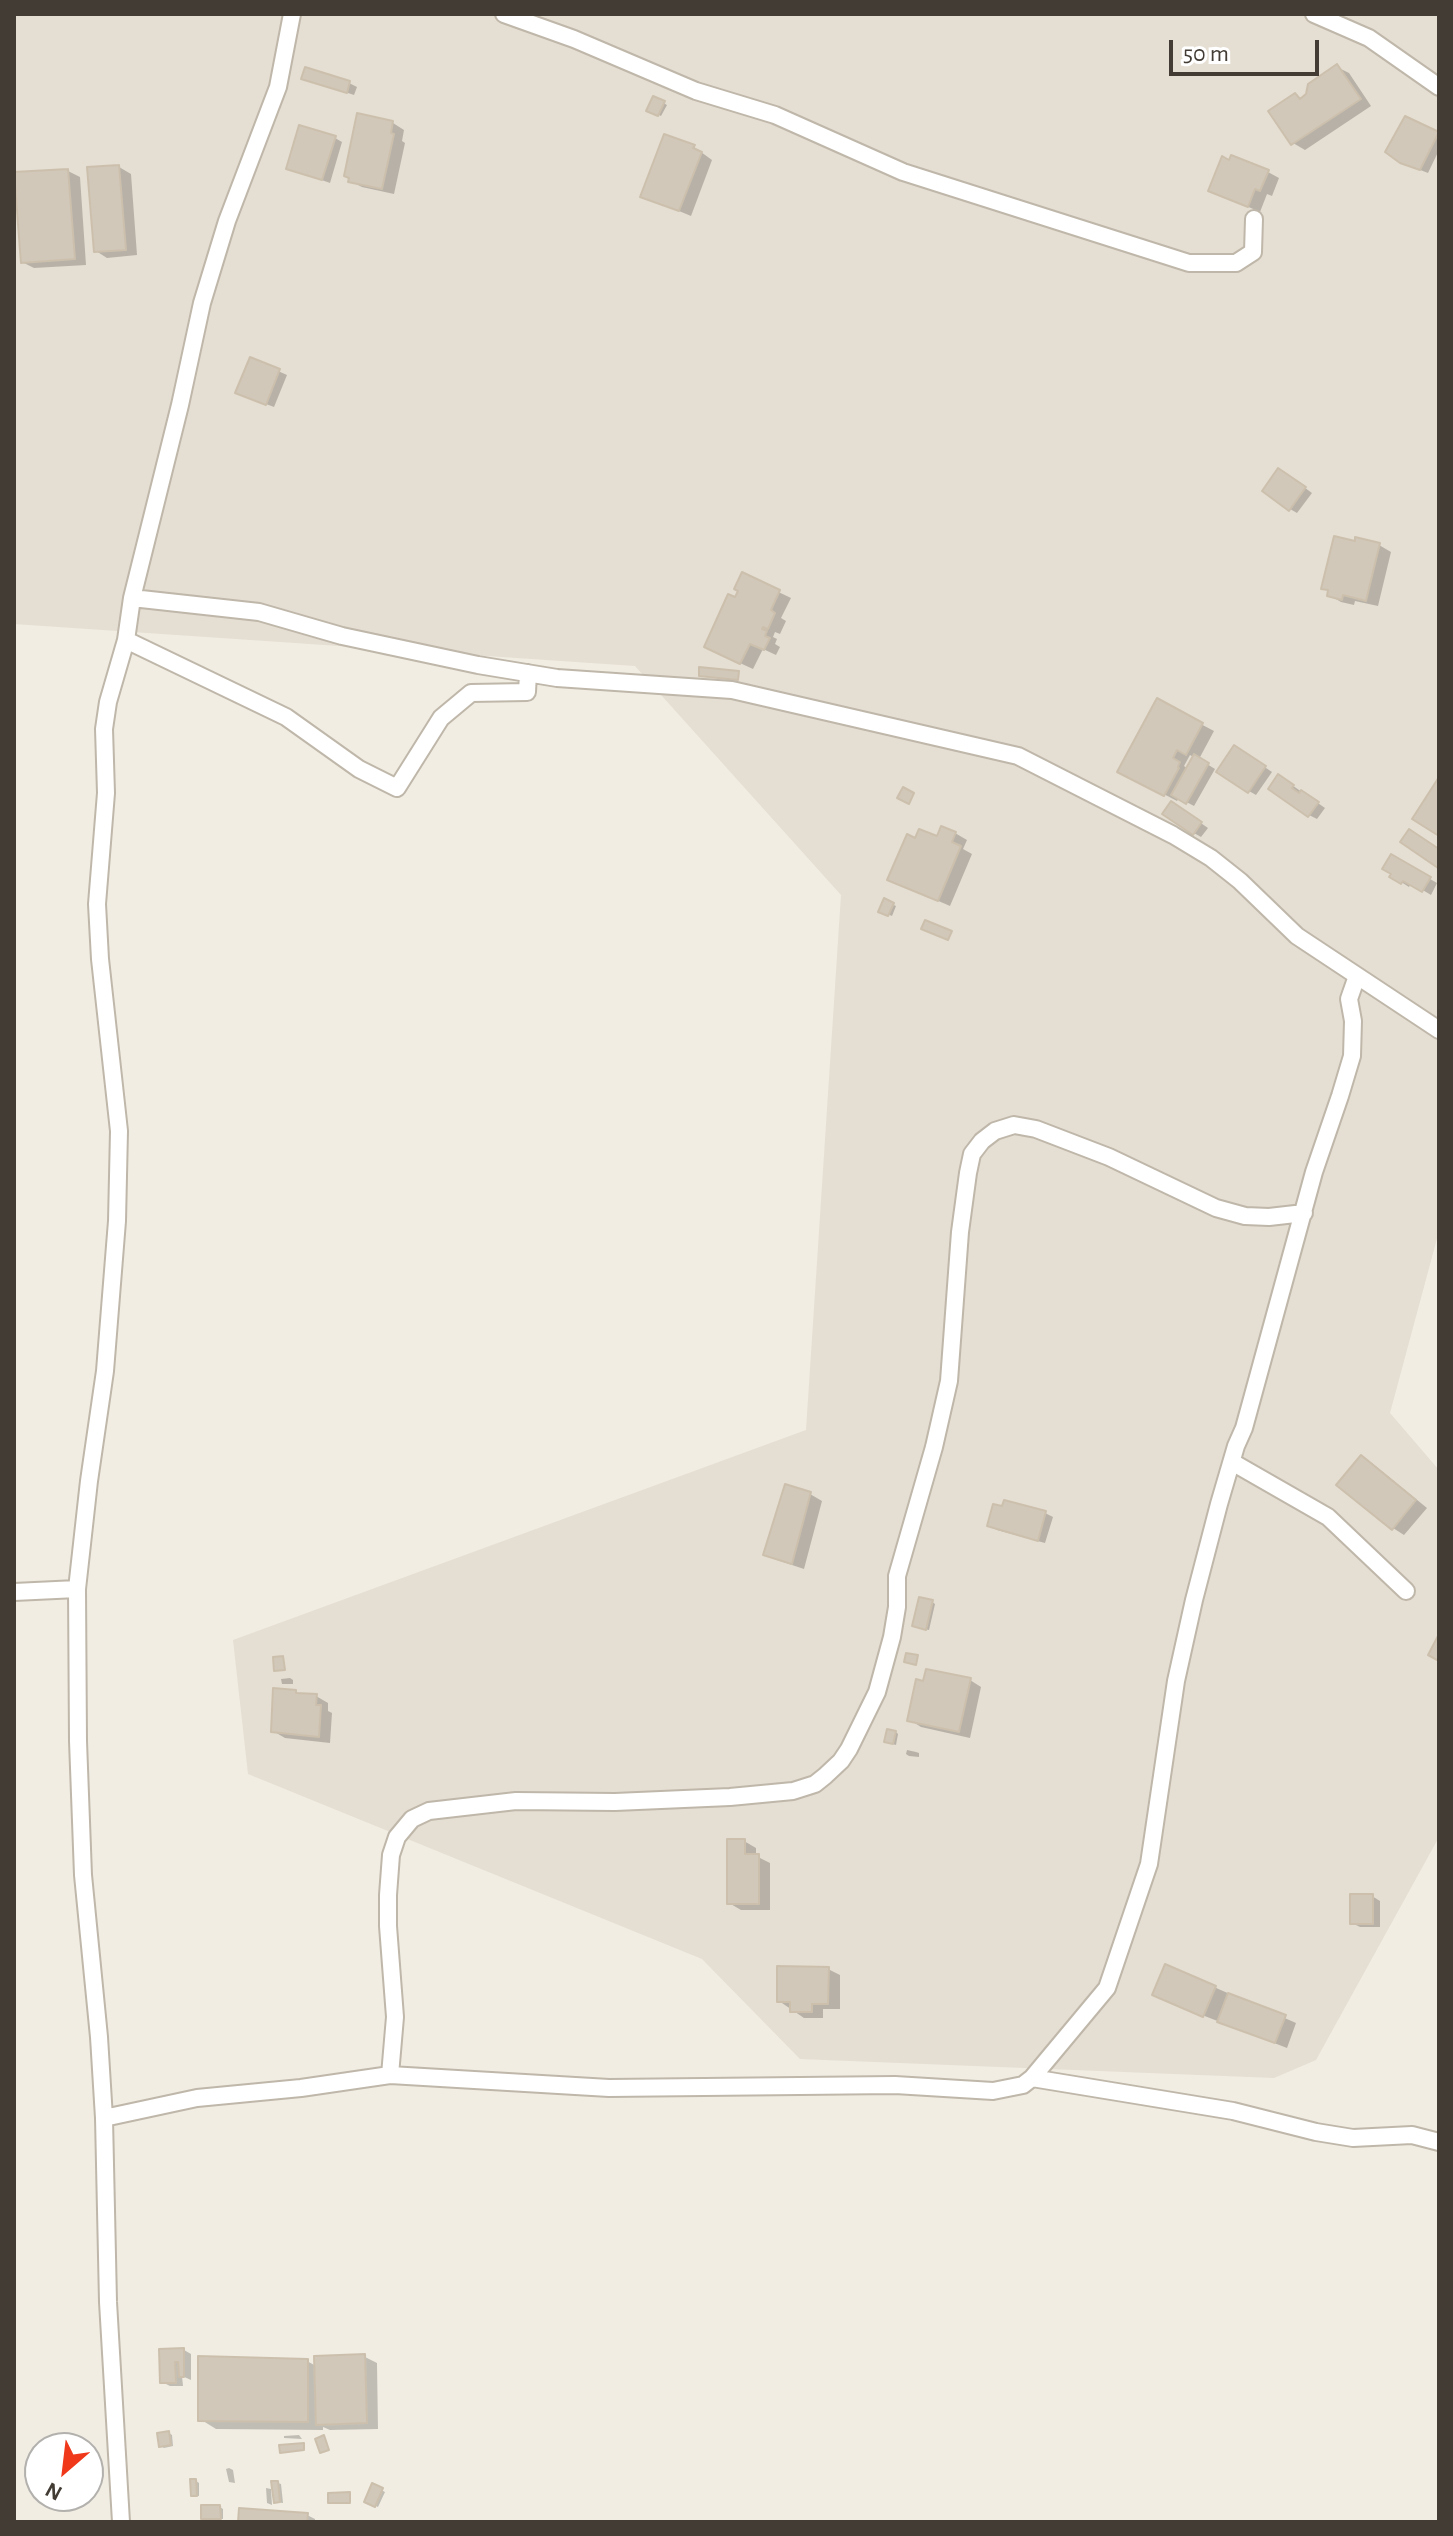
<!DOCTYPE html>
<html>
<head>
<meta charset="utf-8">
<style>
	body { margin:0 }
	#map { position:relative; width:1453px; height:2536px; overflow:hidden; background:#f1ede3; font-family:"Alegreya Sans",sans-serif }
	canvas { display:block }
	.frame { position:absolute; inset:0; border:16px solid #423c34; pointer-events:none }
	.north { position:absolute; left:24px; top:2432px; width:80px; height:80px; box-sizing:border-box; background:#fff; border:2px solid #b3b1ae; border-radius:50%; rotate:208deg; font-size:22px; font-weight:700; line-height:32px; text-align:center; color:#423c34 }
	.north::after { content:''; display:block; margin:auto; width:28px; height:36px; background:#f0391b; clip-path:polygon(50% 0,100% 100%,50% 72%,0 100%) }
	.scale { position:absolute; left:1169px; top:40px; width:150px; height:36px; box-sizing:border-box; border:4px solid #423c34; border-top:0; padding-left:10px; font-size:24px; line-height:28px; white-space:nowrap; color:#423c34; -webkit-text-stroke:6px #fff; paint-order:stroke }
</style>
</head>
<body>
<div id="map">
<canvas width="1453" height="2536"></canvas>
<div class="frame"></div>
<div class="north">N</div>
<div class="scale">50 m</div>
</div>
<script>
const c = document.querySelector('canvas').getContext('2d');
c.lineJoin = 'round';
function fill(path, color) {
  c.fillStyle = color;
  c.fill(path, 'evenodd');
}
function poly(rows) {
  const path = new Path2D();
  for (const r of rows) {
    path.moveTo(r[0], r[1]);
    for (let i = 2; i < r.length; i += 2) path.lineTo(r[i], r[i + 1]);
  }
  return path;
}
function trace(path, color, width, dash) {
  c.strokeStyle = color;
  c.lineWidth = width;
  c.lineCap = dash ? 'butt' : 'round';
  c.setLineDash(dash || []);
  c.stroke(path);
}
const residential = poly([
	[14,14,1439,14,1439,1231,1390,1413,1439,1470,1439,1837,1316,2060,1274,2078,800,2059,702,1959,248,1774,233,1640,806,1430,841,895,635,666,14,624]
]);
const shadow = poly([
	[1337,67,1349,73,1371,106,1305,150,1293,143,1296,95,1303,99],
	[304,78,349,83,357,87,354,95],
	[654,98,667,105,661,116,649,110],
	[1405,118,1439,135,1439,150,1428,173,1410,166],
	[393,123,404,130,402,141,405,143,394,194,362,187,350,181],
	[335,138,342,142,330,183,288,168],
	[694,147,712,160,691,216,643,196],
	[119,167,131,174,137,255,107,258,96,251],
	[68,171,80,177,86,265,34,268,22,262],
	[1268,172,1279,178,1272,196,1267,194,1260,212,1210,190],
	[251,359,287,375,274,407,245,396],
	[1286,474,1312,493,1297,513,1290,509],
	[1379,545,1391,552,1378,606,1355,601,1354,605,1341,602,1329,595,1330,592,1323,588],
	[743,575,791,598,781,618,786,621,780,634,775,632,773,637,777,639,775,644,780,647,776,655,763,649,753,669,718,653],
	[1157,701,1214,731,1199,759,1215,769,1194,806,1179,798,1177,801,1120,771],
	[1190,755,1195,758,1188,769,1184,766],
	[1242,752,1272,772,1256,795,1249,791],
	[1286,781,1325,808,1317,819,1309,815],
	[1179,808,1208,828,1201,837,1194,833],
	[955,833,967,840,963,849,972,854,950,906,890,880,916,841],
	[1392,857,1437,883,1431,895,1411,883,1409,887,1392,876],
	[885,901,896,906,892,916,881,911],
	[1361,1457,1373,1464,1427,1508,1404,1535,1393,1528],
	[810,1494,822,1501,804,1569,777,1560,765,1554],
	[1045,1513,1053,1517,1045,1543,997,1530,989,1525],
	[932,1602,935,1604,929,1630,917,1627],
	[290,1678,293,1680,293,1684,282,1684,281,1679],
	[970,1680,981,1687,970,1738,921,1727,910,1720],
	[296,1692,302,1695,316,1696,328,1703,328,1711,332,1713,330,1743,285,1738,273,1731],
	[896,1732,898,1734,896,1745,889,1743],
	[907,1750,916,1752,919,1753,919,1757,909,1756,906,1754],
	[744,1841,756,1848,756,1856,770,1863,770,1910,741,1910,729,1903],
	[1372,1896,1380,1901,1380,1927,1360,1927,1352,1923],
	[1166,1966,1296,2023,1287,2048,1166,2001],
	[828,1969,840,1975,840,2009,823,2009,823,2018,804,2018,779,2001],
	[161,2350,184,2350,191,2354,191,2380,182,2376,183,2386,170,2386,162,2382],
	[365,2357,377,2363,378,2429,330,2430,323,2427,323,2430,216,2429,200,2419,307,2361,316,2366],
	[169,2433,172,2435,173,2446,164,2448,161,2446],
	[299,2435,302,2439,284,2438,284,2436],
	[229,2468,233,2470,235,2483,229,2482,226,2469],
	[196,2481,199,2483,199,2496,193,2495],
	[278,2483,281,2484,283,2503,276,2502],
	[373,2486,385,2492,378,2507,366,2501],
	[266,2488,271,2489,272,2505,267,2503],
	[220,2507,223,2509,223,2519,203,2518],
	[307,2515,315,2519,315,2522,240,2522]
]);
const building = poly([
	[1337,64,1361,99,1291,145,1268,111,1295,93,1300,99,1306,94,1308,84,1337,64],
	[305,67,350,81,347,93,301,79,305,67],
	[653,96,665,101,658,116,646,111,653,96],
	[357,113,393,121,391,133,394,134,382,189,348,182,349,178,344,176,357,113],
	[1405,116,1439,132,1420,170,1400,163,1385,152,1405,116],
	[299,125,336,136,322,180,286,169,299,125],
	[664,134,695,145,693,148,702,152,679,211,640,197,664,134],
	[1231,155,1269,170,1260,191,1255,189,1248,207,1208,191,1222,156,1229,160,1231,155],
	[119,165,126,250,94,252,87,167,119,165],
	[68,169,75,259,21,263,14,172,68,169],
	[250,357,280,369,266,405,235,393,250,357],
	[1278,468,1306,487,1289,511,1262,491,1278,468],
	[1334,536,1355,541,1355,537,1380,543,1366,601,1343,595,1342,600,1327,596,1328,590,1321,589,1334,536],
	[742,572,780,590,771,610,775,613,768,629,763,627,762,629,767,631,765,636,770,638,764,650,750,644,740,664,704,647,728,594,735,597,738,591,734,589,742,572],
	[699,667,739,671,738,680,699,676,699,667],
	[1157,698,1203,723,1186,755,1177,750,1173,758,1180,762,1178,767,1179,768,1164,796,1117,772,1157,698],
	[1234,745,1266,766,1248,793,1216,772,1234,745],
	[1194,754,1209,763,1186,804,1171,795,1194,754],
	[1278,774,1294,785,1292,788,1299,793,1301,790,1319,802,1308,817,1268,789,1278,774],
	[1439,777,1439,836,1412,819,1439,777],
	[903,787,914,793,909,804,897,798,903,787],
	[1171,801,1202,822,1193,835,1162,814,1171,801],
	[941,826,956,832,952,842,961,846,938,901,887,880,907,834,915,838,919,829,937,836,941,826],
	[1409,829,1439,849,1438,868,1400,842,1409,829],
	[1391,854,1431,877,1422,892,1403,881,1401,884,1389,877,1391,874,1382,869,1391,854],
	[884,898,894,903,888,916,878,912,884,898],
	[925,920,952,931,948,940,921,929,925,920],
	[1361,1455,1416,1500,1392,1530,1336,1485,1361,1455],
	[785,1484,811,1492,792,1564,763,1555,785,1484],
	[1004,1500,1046,1511,1038,1541,987,1526,993,1504,1002,1506,1004,1500],
	[919,1597,933,1600,926,1630,912,1626,919,1597],
	[1439,1634,1439,1661,1428,1655,1439,1634],
	[906,1653,918,1655,916,1665,904,1662,906,1653],
	[283,1656,285,1670,274,1671,273,1657,283,1656],
	[926,1669,971,1678,959,1732,907,1721,916,1679,923,1681,926,1669],
	[273,1688,296,1690,296,1693,317,1694,316,1705,321,1705,319,1737,271,1732,273,1688],
	[887,1729,896,1731,893,1744,884,1742,887,1729],
	[727,1839,745,1839,745,1854,759,1854,759,1904,727,1904,727,1839],
	[1350,1894,1373,1894,1373,1924,1350,1924,1350,1894],
	[1165,1964,1216,1986,1203,2017,1152,1995,1165,1964],
	[777,1966,829,1967,828,2004,812,2004,812,2012,790,2012,790,2002,777,2002,777,1966],
	[1228,1993,1286,2015,1275,2043,1217,2022,1228,1993],
	[184,2348,184,2377,179,2377,178,2362,175,2362,176,2383,160,2383,159,2349,184,2348],
	[365,2354,367,2423,316,2425,314,2356,365,2354],
	[198,2356,308,2359,308,2422,198,2421,198,2356],
	[169,2431,171,2445,159,2447,157,2433,169,2431],
	[324,2435,329,2450,320,2453,315,2439,324,2435],
	[304,2443,304,2450,280,2453,279,2445,304,2443],
	[190,2479,196,2479,197,2496,191,2496,190,2479],
	[271,2481,278,2481,280,2502,274,2503,271,2481],
	[372,2483,383,2488,375,2507,364,2502,372,2483],
	[350,2492,350,2503,328,2503,328,2493,350,2492],
	[201,2505,220,2505,221,2519,201,2519,201,2505],
	[239,2508,308,2513,307,2522,238,2522,239,2508]
]);
const street = poly([
	[504,14,574,39,696,91,775,115,903,172,1189,263,1236,263,1253,252,1254,219],
	[1314,14,1369,38,1439,87],
	[132,598,259,612,342,636,478,665,557,678,732,690,1018,756,1173,835,1211,858,1240,881,1297,936,1439,1030],
	[126,640,286,717,359,769,397,788,441,718,471,693,527,692,528,673],
	[1232,1462,1328,1517,1406,1591],
	[14,1592,77,1589],
	[390,2075,395,2017,388,1926,388,1895,391,1855,397,1837,412,1819,429,1811,516,1801,615,1802,730,1797,793,1791,815,1784,825,1776,841,1761,849,1749,877,1692,892,1637,897,1607,897,1576,934,1447,949,1381,960,1232,968,1173,972,1154,982,1141,995,1131,1014,1125,1036,1129,1109,1157,1216,1208,1245,1216,1269,1217,1304,1213],
	[1032,2078,1233,2111,1316,2132,1353,2138,1412,2135,1439,2142],
	[104,2118,197,2098,301,2088,390,2075,609,2088,895,2085,993,2091,1023,2085,1032,2078,1107,1988,1149,1864,1176,1681,1194,1600,1219,1504,1236,1446,1244,1428,1314,1172,1340,1096,1352,1056,1353,1021,1349,999,1357,976],
	[121,2522,108,2302,104,2118,99,2037,83,1875,78,1741,77,1589,89,1481,105,1371,117,1221,119,1131,100,959,97,904,106,793,104,729,108,702,126,640,132,598,180,405,202,303,227,221,278,87,292,14]
]);
fill(residential, '#e5ded2');
fill(shadow, '#0003');
fill(building, '#d2c8b9');
trace(building, '#ccc0ad', 2);
trace(street, '#bfb7a9', 20);
trace(street, '#fff', 16);
</script>
</body>
</html>
